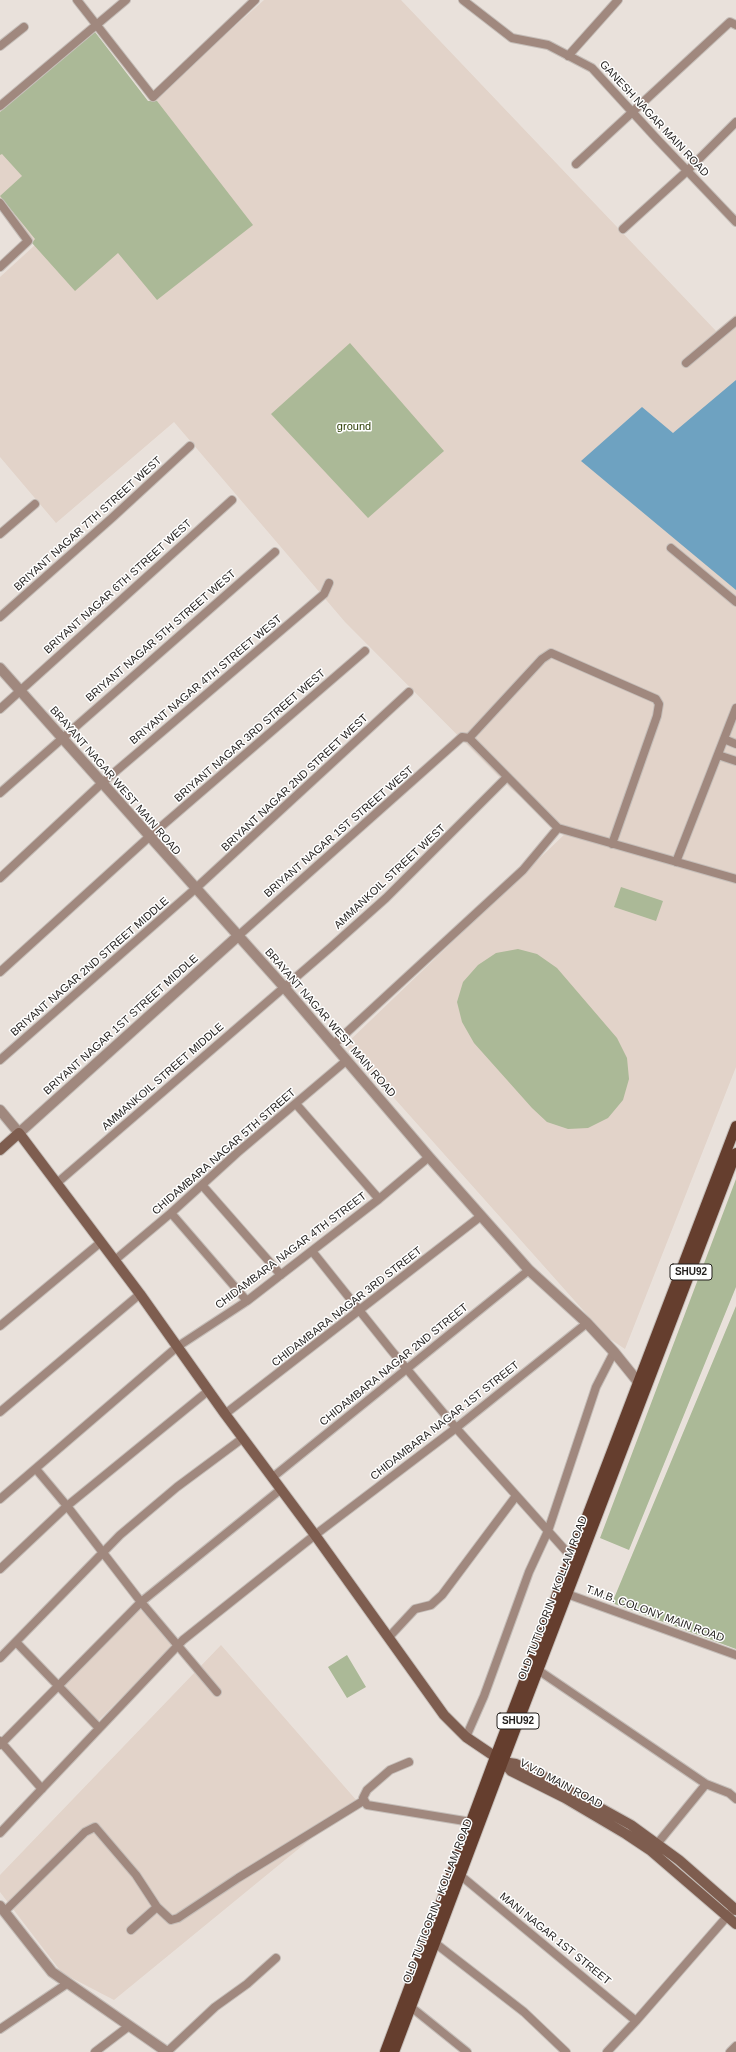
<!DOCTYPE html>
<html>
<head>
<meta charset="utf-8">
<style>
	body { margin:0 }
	canvas { display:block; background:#e9e1db }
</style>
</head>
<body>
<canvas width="736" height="2052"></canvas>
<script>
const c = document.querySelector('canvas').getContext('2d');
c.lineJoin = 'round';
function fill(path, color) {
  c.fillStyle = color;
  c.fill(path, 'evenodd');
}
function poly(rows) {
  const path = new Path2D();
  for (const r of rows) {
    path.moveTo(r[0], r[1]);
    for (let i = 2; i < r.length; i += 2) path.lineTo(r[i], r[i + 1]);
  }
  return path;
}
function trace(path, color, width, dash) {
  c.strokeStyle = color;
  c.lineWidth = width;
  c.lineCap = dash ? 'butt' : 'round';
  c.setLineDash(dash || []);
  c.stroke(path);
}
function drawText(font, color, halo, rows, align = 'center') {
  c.font = font + ' Arial,sans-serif';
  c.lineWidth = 3;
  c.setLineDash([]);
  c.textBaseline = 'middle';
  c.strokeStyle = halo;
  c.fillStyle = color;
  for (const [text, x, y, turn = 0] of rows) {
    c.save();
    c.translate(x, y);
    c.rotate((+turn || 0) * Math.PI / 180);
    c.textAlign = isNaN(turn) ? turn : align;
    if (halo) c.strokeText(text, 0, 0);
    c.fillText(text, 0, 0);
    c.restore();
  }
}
const built = poly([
	[264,0,401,0,716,331,736,314,736,1067,625,1349,607,1337,346,1044,567,832,511,789,345,622,174,422,56,523,0,457,0,277,35,245,0,198,0,111,87,38,148,104],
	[140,1609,175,1645,98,1721,63,1686],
	[221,1645,357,1801,114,2000,62,1973,0,1892,0,1875]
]);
const green = poly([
	[95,32,148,101,157,101,253,225,157,300,118,253,75,291,32,243,35,239,0,196,22,176,2,154,0,155,0,112],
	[350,343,444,451,368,518,271,414],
	[621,887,663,901,656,921,614,907],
	[518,949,537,954,557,968,617,1038,627,1058,629,1079,623,1100,608,1118,588,1128,568,1129,547,1122,532,1108,474,1043,462,1022,457,1002,463,982,478,965,496,953],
	[736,1179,736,1287,629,1550,600,1538],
	[736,1306,736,1649,612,1603],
	[347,1655,366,1687,347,1698,328,1667]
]);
const water = poly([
	[736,380,736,590,581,461,642,407,673,433]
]);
const minor = poly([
	[77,0,153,97,255,0],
	[463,0,512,38,548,45,592,68,656,138,736,222],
	[0,46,24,27],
	[568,56,618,0],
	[0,106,126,0],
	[576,164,730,22,736,25],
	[0,203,28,241,0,267],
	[623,229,687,171,736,122],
	[686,363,736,321],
	[0,534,35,504],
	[671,548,736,602],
	[0,617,113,517,190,446],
	[0,709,232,500],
	[469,738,542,659,551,653,656,699,659,704,657,716,612,844],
	[724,739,736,744],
	[718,755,736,761],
	[0,793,275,552],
	[676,862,736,708],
	[0,878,102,783,324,594,329,583],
	[238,936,462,737,469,738,558,828,736,879],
	[0,972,149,837,365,651],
	[333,1045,523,870,558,828],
	[0,1060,195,889,409,692],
	[296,1104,379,1199],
	[57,1183,331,947,386,898,506,778],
	[202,1185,281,1275],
	[171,1213,247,1301],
	[312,1251,391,1350,456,1428,574,1560],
	[115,1260,171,1213,237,1153,347,1060],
	[0,1326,101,1242],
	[0,1412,140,1294],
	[225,1414,481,1216],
	[36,1469,67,1506,141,1602,217,1692],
	[273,1477,529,1270],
	[0,1499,177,1347,247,1301,379,1199,429,1157],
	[0,1569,67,1506,208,1391],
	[567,1594,736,1655],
	[389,1637,415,1609,431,1605,442,1595,516,1496],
	[16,1642,99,1728],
	[0,1658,120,1535,177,1487,243,1438],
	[538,1670,706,1784],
	[466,1737,484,1696,529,1572,548,1531,596,1387,614,1352],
	[0,1741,42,1789],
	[0,1745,141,1602,280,1490],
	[409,1762,390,1770,367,1790,363,1798,367,1805,477,1823],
	[0,1833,183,1640,315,1535,456,1428,587,1323],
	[657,1844,706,1784,729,1793,736,1799],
	[460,1875,636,2021],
	[5,1911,85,1832,95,1827,136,1875,157,1907,171,1920,178,1918,238,1878,363,1801],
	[131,1930,157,1907],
	[435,1943,524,2012,566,2052],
	[411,2007,467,2052],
	[0,2029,68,1983],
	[95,2052,129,2026],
	[167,2052,215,2007,247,1984,276,1958],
	[607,2052,636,2021,731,1912],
	[730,2052,736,2046]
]);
const tertiary = poly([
	[0,668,284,987,429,1157,529,1270,587,1323,614,1352,643,1388],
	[0,1110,19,1133,238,936],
	[0,1906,52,1972,167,2052]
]);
const secondary = poly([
	[0,1150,19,1133,140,1294,225,1414,315,1535,444,1715,466,1737,503,1762,511,1771,565,1798,626,1834,650,1850,736,1924],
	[503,1762,516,1764,541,1775,631,1825,679,1860,736,1910]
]);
const primary = poly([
	[385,2052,495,1757,736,1126],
	[394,2052,503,1762,736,1153]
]);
const shields = [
	[691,1272,42],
	[518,1721,42]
];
const shieldNames = [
	["SHU92",691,1272],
	["SHU92",518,1721]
];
const streetNames = [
	["GANESH NAGAR MAIN ROAD",654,119,47],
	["BRIYANT NAGAR 7TH STREET WEST",88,524,-42],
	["BRIYANT NAGAR 6TH STREET WEST",118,587,-42],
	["BRIYANT NAGAR 5TH STREET WEST",161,636,-41],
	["BRIYANT NAGAR 4TH STREET WEST",206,680,-40],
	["BRIYANT NAGAR 3RD STREET WEST",250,736,-41],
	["BRAYANT NAGAR WEST MAIN ROAD",115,781,49],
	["BRIYANT NAGAR 2ND STREET WEST",295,783,-43],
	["BRIYANT NAGAR 1ST STREET WEST",339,832,-41],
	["AMMANKOIL STREET WEST",390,877,-43],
	["BRIYANT NAGAR 2ND STREET MIDDLE",90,967,-41],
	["BRAYANT NAGAR WEST MAIN ROAD",330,1023,49],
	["BRIYANT NAGAR 1ST STREET MIDDLE",121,1025,-42],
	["AMMANKOIL STREET MIDDLE",163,1077,-41],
	["CHIDAMBARA NAGAR 5TH STREET",224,1152,-41],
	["CHIDAMBARA NAGAR 4TH STREET",291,1251,-37],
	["CHIDAMBARA NAGAR 3RD STREET",347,1307,-38],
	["CHIDAMBARA NAGAR 2ND STREET",394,1365,-39],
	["CHIDAMBARA NAGAR 1ST STREET",445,1421,-38],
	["OLD TUTICORIN - KOLLAM ROAD",553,1598,-69],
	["T.M.B. COLONY MAIN ROAD",655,1614,20],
	["V.V.D MAIN ROAD",561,1784,28],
	["OLD TUTICORIN - KOLLAM ROAD",438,1901,-69],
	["MANI NAGAR 1ST STREET",555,1939,39]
];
const parkNames = [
	["ground",354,427]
];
fill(built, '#e2d3c9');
fill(green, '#abb997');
fill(water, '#6ea2c1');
trace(minor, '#c5beb9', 10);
trace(tertiary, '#c5beb9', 12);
trace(secondary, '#c5beb9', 12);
trace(primary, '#c5beb9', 12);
trace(minor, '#a0887e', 8);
trace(tertiary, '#a0887e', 10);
trace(secondary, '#7e5d4f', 10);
trace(primary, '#653e2e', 10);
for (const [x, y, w] of shields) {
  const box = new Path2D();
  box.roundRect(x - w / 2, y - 8, w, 16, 3);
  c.fillStyle = '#fff';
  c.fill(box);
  trace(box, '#221f1d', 1);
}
drawText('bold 10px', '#221f1d', null, shieldNames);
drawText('11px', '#221f1d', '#fff', streetNames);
drawText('11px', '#2c3e05', '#fff', parkNames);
</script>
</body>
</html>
